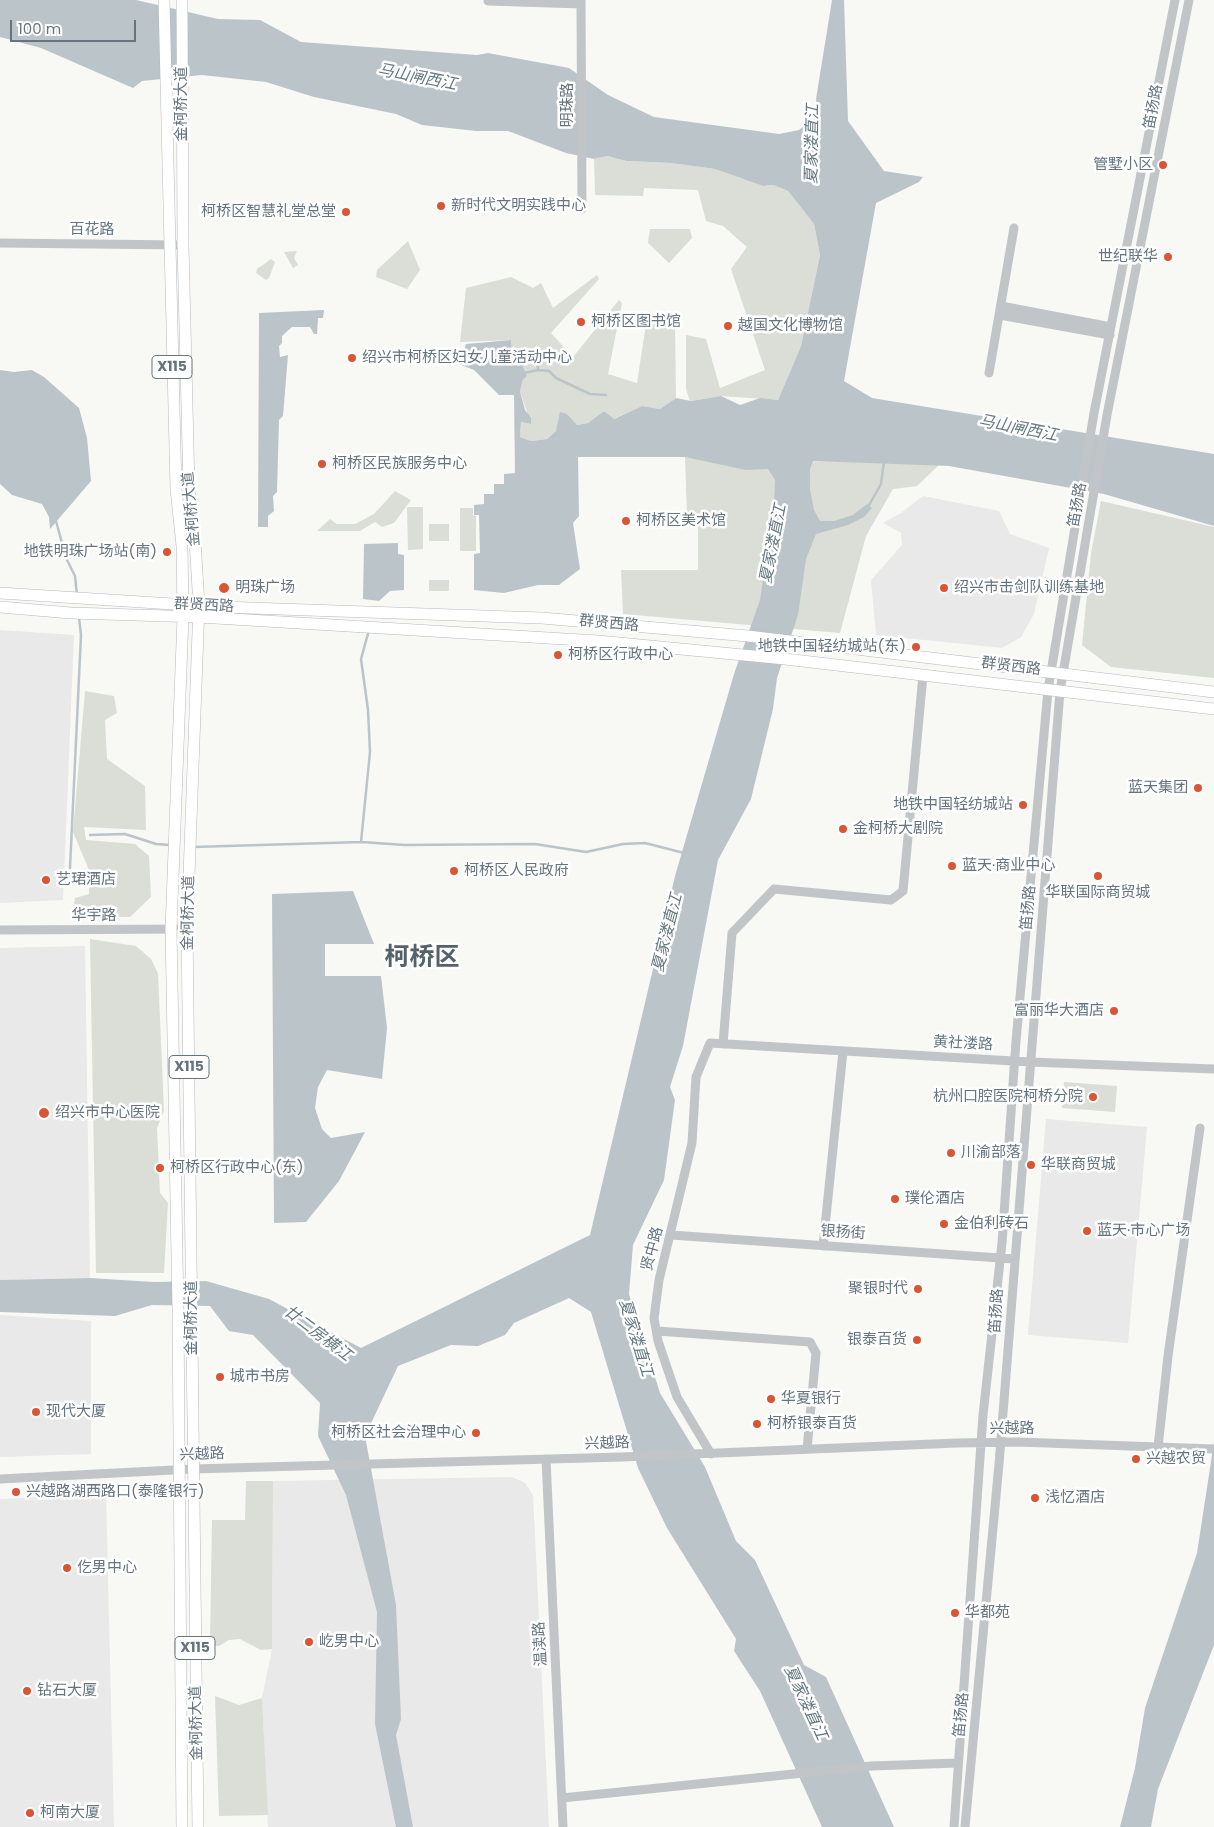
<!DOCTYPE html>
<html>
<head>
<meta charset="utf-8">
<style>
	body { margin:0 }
	#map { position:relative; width:1214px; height:1827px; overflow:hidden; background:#f8f8f5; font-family:Poppins,sans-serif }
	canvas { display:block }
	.scale { position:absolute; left:10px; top:20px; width:126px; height:22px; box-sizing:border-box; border:2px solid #65747e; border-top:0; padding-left:6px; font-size:15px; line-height:18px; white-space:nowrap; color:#65747e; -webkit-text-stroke:4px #fff; paint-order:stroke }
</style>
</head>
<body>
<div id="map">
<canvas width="1214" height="1827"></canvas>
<div class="scale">100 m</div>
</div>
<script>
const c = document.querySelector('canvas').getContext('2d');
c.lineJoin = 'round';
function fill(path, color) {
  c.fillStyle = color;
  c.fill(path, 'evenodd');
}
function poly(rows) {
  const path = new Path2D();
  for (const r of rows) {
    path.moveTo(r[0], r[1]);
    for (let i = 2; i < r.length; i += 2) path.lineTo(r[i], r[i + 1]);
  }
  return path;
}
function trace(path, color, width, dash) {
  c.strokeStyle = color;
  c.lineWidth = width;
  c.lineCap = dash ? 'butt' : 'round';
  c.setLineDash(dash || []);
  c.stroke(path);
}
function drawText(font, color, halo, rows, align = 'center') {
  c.font = font + ' Poppins,"Noto Sans SC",sans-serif';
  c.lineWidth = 5;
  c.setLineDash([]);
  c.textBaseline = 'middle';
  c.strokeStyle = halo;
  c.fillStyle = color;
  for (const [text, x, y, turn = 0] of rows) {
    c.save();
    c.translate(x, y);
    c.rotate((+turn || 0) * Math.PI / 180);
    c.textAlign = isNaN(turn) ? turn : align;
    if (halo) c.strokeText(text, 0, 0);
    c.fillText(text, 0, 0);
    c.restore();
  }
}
const built = poly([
	[923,496,999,511,1010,534,1049,548,1034,614,1021,637,1002,648,876,635,871,580,902,545,901,533,883,523,901,513],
	[0,630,74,635,63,900,0,903],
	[85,946,90,1278,0,1280,0,948],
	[1046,1119,1147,1127,1128,1343,1028,1335],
	[0,1315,91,1321,91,1454,0,1457],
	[512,1477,525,1483,533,1495,549,1827,268,1827,262,1698,272,1649,273,1481],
	[106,1494,114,1827,0,1827,0,1499]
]);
const green = poly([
	[607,156,626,161,671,163,715,169,763,186,773,185,788,191,814,224,820,255,801,346,778,400,721,396,690,401,686,389,686,335,706,339,720,388,765,370,731,269,747,247,723,226,706,221,698,190,644,188,643,196,595,195,594,159],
	[650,229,690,229,692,238,669,263,648,243],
	[408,241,420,270,407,289,376,277,377,270],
	[297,251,294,258,298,265,293,268,284,252],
	[271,259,275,262,269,278,266,280,256,273,257,269],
	[597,275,599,279,551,333,573,357,619,300,622,303,608,374,637,383,648,311,675,324,676,398,660,409,642,406,613,419,604,411,588,423,576,425,567,414,556,431,547,439,531,441,520,437,521,422,531,424,520,391,523,380,527,376,523,366,511,351,511,340,460,342,466,288,511,277,533,288,541,283,553,308],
	[685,457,714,462,852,461,939,465,917,486,893,489,866,536,840,633,623,614,621,570,698,570,698,522,687,517],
	[395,491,411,500,394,523,382,527,375,522,360,531,317,531,330,519,337,524,355,524,374,514],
	[1101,501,1214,527,1214,678,1111,667,1082,645,1091,553],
	[407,507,423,507,423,549,408,550],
	[460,508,473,508,473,515,476,516,476,551,460,551],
	[429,524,449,524,449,541,429,541],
	[429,580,449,580,449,591,429,591],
	[85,691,114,696,117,713,105,720,107,759,145,786,146,830,84,827,86,840,135,844,149,856,151,897,130,917,72,916,75,898,89,894,89,870,73,832],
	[90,939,136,946,151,959,158,973,164,1111,157,1128,160,1193,168,1203,164,1273,96,1273],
	[1064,1082,1117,1086,1115,1112,1062,1108],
	[246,1481,273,1481,272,1649,261,1650,240,1639,229,1640,219,1646,210,1645,212,1520,245,1520],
	[215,1696,239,1705,262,1698,268,1815,219,1816]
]);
const water = poly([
	[0,0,136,0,218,19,260,20,301,42,477,55,488,53,569,68,608,95,654,117,779,134,799,130,818,115,816,99,832,0,844,0,848,121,884,171,923,177,919,182,876,203,844,381,872,398,1214,454,1214,526,1104,494,949,466,813,461,810,469,810,489,814,510,820,521,834,521,853,515,867,504,872,508,864,517,848,525,816,534,806,559,798,615,777,678,773,709,751,799,718,860,683,1046,670,1087,675,1100,664,1180,633,1245,629,1294,660,1393,705,1467,736,1541,755,1560,804,1665,826,1677,894,1827,822,1827,760,1691,734,1651,736,1639,667,1528,638,1468,591,1312,569,1298,514,1323,505,1335,478,1346,451,1345,398,1366,365,1436,396,1605,401,1719,396,1735,413,1827,396,1827,375,1724,377,1612,346,1495,318,1436,320,1403,253,1335,229,1331,210,1306,152,1305,115,1316,0,1312,0,1280,90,1278,154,1282,206,1281,269,1299,361,1348,590,1235,675,876,734,674,760,600,774,507,775,480,768,469,746,470,685,457,578,457,579,516,573,523,580,569,559,585,538,585,504,593,474,590,474,554,480,553,479,515,474,515,474,505,484,504,484,494,494,494,494,484,504,484,504,474,515,473,514,395,499,395,474,370,459,364,466,344,511,340,511,351,524,354,523,366,527,376,523,380,520,391,525,410,531,418,531,424,521,422,520,437,531,441,547,439,556,431,560,412,567,414,577,425,588,423,604,411,614,419,642,406,660,409,676,398,691,401,721,396,740,405,760,398,778,400,801,346,820,255,814,224,788,191,773,185,763,186,715,169,671,163,626,161,607,156,594,159,566,153,508,131,476,131,422,125,396,114,314,97,266,82,202,75,142,81,133,88,41,48,0,37],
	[324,310,323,318,318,318,317,334,314,334,310,327,292,327,282,336,282,343,279,346,280,357,288,355,283,416,279,420,277,492,273,496,274,511,268,516,268,527,258,527,259,313],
	[0,370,14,372,32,370,44,377,79,408,87,438,91,481,50,529,49,517,42,504,12,495,0,484],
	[398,543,398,554,404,555,404,590,390,591,379,601,363,599,364,544],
	[353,891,374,944,325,944,325,976,381,976,387,1028,382,1079,327,1070,318,1087,315,1108,322,1129,331,1138,365,1132,339,1181,306,1222,274,1223,272,894],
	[1214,1442,1214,1645,1158,1789,1151,1827,1120,1827,1135,1768,1145,1708,1197,1553]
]);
const stream = poly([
	[545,352,537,356,538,370,549,371,556,378,590,394,606,395],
	[521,355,537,356],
	[524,373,538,370],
	[868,507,881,484,884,461],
	[56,521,66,558,75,576,77,595],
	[90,835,125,834,156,844,170,845],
	[361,842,370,752,368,710,361,659,369,630],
	[193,847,361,842,405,845,535,844,586,852,623,844,645,843,684,853],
	[70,868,81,635,79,618]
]);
const minor = poly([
	[581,0,582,209],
	[488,1,581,4],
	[0,243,183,245],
	[1001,306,1111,327],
	[1000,315,1110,335],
	[989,373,1014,228],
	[0,930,187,929],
	[723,1044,732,933,774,889,891,900,903,891,923,675],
	[671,1235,1014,1259],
	[823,1246,843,1051],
	[657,1331,810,1342,816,1353,807,1449],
	[1158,1447,1168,1356,1200,1128],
	[711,1454,677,1397,658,1341,654,1318,659,1280,692,1143,696,1077,710,1043,1030,1062,1214,1069],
	[546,1459,563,1827],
	[0,1479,193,1469,622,1457,957,1443,1018,1442,1214,1449],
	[562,1798,871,1766,958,1763],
	[954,1827,983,1415,1002,1243,1016,1041,1048,690,1094,413,1175,0],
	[965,1827,999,1464,1060,691,1107,415,1189,0]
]);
const major = poly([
	[164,0,176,489,182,546,183,617,171,929,178,1309,182,1827],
	[182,0,183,245,189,488,195,541,199,605,187,929,198,1827],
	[0,593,220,607,542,618,748,636,1214,692],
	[0,607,71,613,199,617,598,641,785,659,1214,709]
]);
const markers = [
	[1163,165,5,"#d95534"],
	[441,206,5,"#d95534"],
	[346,212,5,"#d95534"],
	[1168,257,5,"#d95534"],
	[581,322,5,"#d95534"],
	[728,326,5,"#d95534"],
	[352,358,5,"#d95534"],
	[322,464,5,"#d95534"],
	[626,521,5,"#d95534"],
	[167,552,5,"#d95534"],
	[224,588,6,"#d95534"],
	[944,588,5,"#d95534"],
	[916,647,5,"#d95534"],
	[558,655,5,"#d95534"],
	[1198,788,5,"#d95534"],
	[1023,805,5,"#d95534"],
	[843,829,5,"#d95534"],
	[952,866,5,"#d95534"],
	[454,871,5,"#d95534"],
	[1098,876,5,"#d95534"],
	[46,880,5,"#d95534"],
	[1114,1011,5,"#d95534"],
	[1093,1097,5,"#d95534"],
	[44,1113,6,"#d95534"],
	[951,1153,5,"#d95534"],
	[1031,1165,5,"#d95534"],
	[160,1168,5,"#d95534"],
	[895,1199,5,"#d95534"],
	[944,1224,5,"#d95534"],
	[1087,1231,5,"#d95534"],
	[918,1289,5,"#d95534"],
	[917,1340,5,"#d95534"],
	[220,1377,5,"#d95534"],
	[771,1399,5,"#d95534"],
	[36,1412,5,"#d95534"],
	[757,1424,5,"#d95534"],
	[476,1433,5,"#d95534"],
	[1136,1459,5,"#d95534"],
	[16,1492,5,"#d95534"],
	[1035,1498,5,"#d95534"],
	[67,1568,5,"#d95534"],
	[955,1613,5,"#d95534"],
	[309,1642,5,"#d95534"],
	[27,1691,5,"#d95534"],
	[30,1813,5,"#d95534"]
];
const shields = [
	[172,367,40],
	[189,1067,40],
	[195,1648,40]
];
const shieldNames = [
	["X115",172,367],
	["X115",189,1067],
	["X115",195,1648]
];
const streetNames = [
	["金柯桥大道",182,104,-90],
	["明珠路",568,105,-90],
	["笛扬路",1154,107,-79],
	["百花路",92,230],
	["笛扬路",1078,505,-80],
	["金柯桥大道",192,509,-95],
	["群贤西路",204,606,3],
	["群贤西路",609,624,5],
	["群贤西路",1011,667,7],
	["笛扬路",1029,908,-85],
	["金柯桥大道",189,913,-89],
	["华宇路",94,916],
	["黄社溇路",963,1044,3],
	["银扬街",843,1233,4],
	["贤中路",653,1249,-75],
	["笛扬路",997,1311,-86],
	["金柯桥大道",192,1318,-90],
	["兴越路",1012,1429],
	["兴越路",607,1444,-2],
	["兴越路",202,1455,-2],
	["温渎路",541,1644,-93],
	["笛扬路",962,1715,-85],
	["金柯桥大道",197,1723,-91]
];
const poiNames = [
	["管墅小区",1153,165,"right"],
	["新时代文明实践中心",451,206],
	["柯桥区智慧礼堂总堂",336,212,"right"],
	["世纪联华",1158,257,"right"],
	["柯桥区图书馆",591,322],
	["越国文化博物馆",738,326],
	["绍兴市柯桥区妇女儿童活动中心",362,358],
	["柯桥区民族服务中心",332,464],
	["柯桥区美术馆",636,521],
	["地铁明珠广场站(南)",157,552,"right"],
	["明珠广场",235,588],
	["绍兴市击剑队训练基地",954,588],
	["地铁中国轻纺城站(东)",906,647,"right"],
	["柯桥区行政中心",568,655],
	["蓝天集团",1188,788,"right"],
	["地铁中国轻纺城站",1013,805,"right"],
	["金柯桥大剧院",853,829],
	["蓝天·商业中心",962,866],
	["柯桥区人民政府",464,871],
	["艺珺酒店",56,880],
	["华联国际商贸城",1098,893,"center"],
	["富丽华大酒店",1104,1011,"right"],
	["杭州口腔医院柯桥分院",1083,1097,"right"],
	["绍兴市中心医院",55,1113],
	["川渝部落",961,1153],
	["华联商贸城",1041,1165],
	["柯桥区行政中心(东)",170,1168],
	["璞伦酒店",905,1199],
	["金伯利砖石",954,1224],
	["蓝天·市心广场",1097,1231],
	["聚银时代",908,1289,"right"],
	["银泰百货",907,1340,"right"],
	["城市书房",230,1377],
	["华夏银行",781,1399],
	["现代大厦",46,1412],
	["柯桥银泰百货",767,1424],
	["柯桥区社会治理中心",466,1433,"right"],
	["兴越农贸",1146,1459],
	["兴越路湖西路口(泰隆银行)",26,1492],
	["浅忆酒店",1045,1498],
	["仡男中心",77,1568],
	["华都苑",965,1613],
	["屹男中心",319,1642],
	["钻石大厦",37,1691],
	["柯南大厦",40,1813]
];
const waterNames = [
	["马山闸西江",417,78,11],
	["夏家溇直江",813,144,-89],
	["马山闸西江",1018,429,11],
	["夏家溇直江",774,544,-79],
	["夏家溇直江",668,933,-76],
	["廿二房横江",317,1334,37],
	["夏家溇直江",635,1338,73],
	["夏家溇直江",805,1703,65]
];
const townNames = [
	["柯桥区",422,959]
];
fill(built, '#e8e9e8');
fill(green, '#daded6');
fill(water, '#bbc5c9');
trace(stream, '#bbc5c9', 2.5);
trace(major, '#b5b9bc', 12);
trace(minor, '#c1c5c8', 9);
trace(major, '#fff', 11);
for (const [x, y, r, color] of markers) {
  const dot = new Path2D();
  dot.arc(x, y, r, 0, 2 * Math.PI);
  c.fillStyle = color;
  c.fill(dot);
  trace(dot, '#fff', 2);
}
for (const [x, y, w] of shields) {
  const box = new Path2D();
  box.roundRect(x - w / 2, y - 11.5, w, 23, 4);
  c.fillStyle = '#fff';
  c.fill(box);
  trace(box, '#65747e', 1);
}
drawText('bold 14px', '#65747e', null, shieldNames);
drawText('15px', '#65747e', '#fff', streetNames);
drawText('15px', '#65747e', '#fff', poiNames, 'left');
drawText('italic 16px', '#647980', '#fff', waterNames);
drawText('bold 25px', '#56626a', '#fff', townNames);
</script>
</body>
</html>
